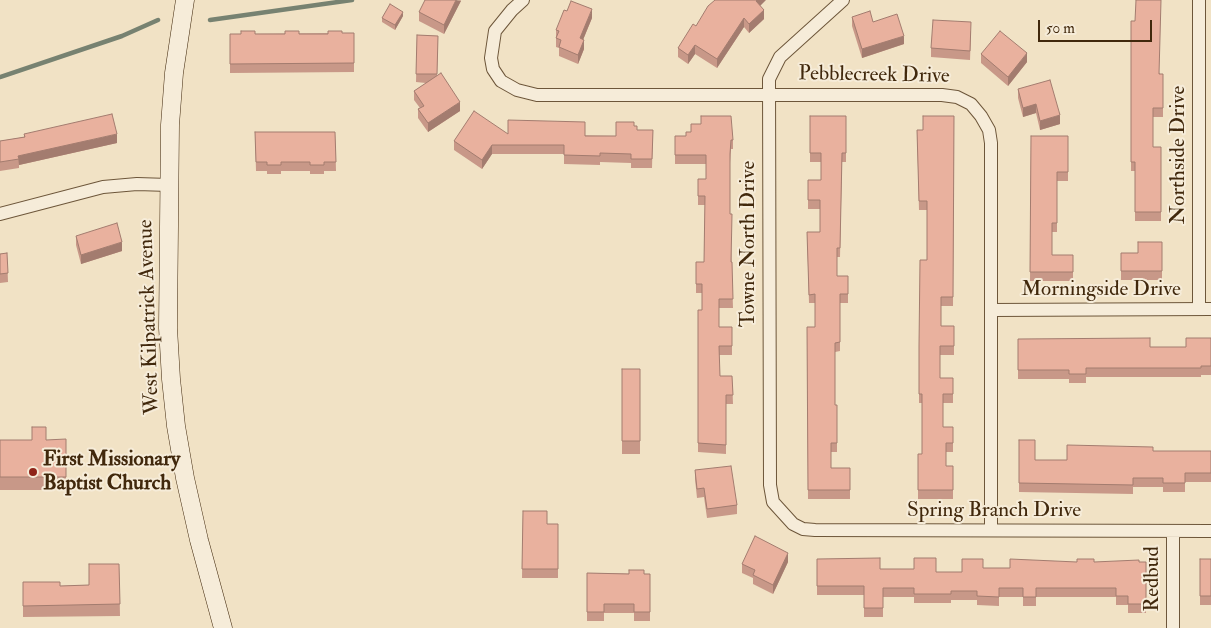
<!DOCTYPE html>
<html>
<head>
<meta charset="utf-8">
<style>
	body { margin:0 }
	#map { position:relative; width:1211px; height:628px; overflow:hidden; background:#f1e2c5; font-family:"IM FELL Double Pica",serif }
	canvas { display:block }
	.scale { position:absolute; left:1038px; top:20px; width:114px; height:22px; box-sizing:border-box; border:2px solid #41280c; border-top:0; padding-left:6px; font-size:15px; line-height:18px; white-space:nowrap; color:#41280c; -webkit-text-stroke:4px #f6ecd9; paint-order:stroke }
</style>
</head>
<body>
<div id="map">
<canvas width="1211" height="628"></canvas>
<div class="scale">50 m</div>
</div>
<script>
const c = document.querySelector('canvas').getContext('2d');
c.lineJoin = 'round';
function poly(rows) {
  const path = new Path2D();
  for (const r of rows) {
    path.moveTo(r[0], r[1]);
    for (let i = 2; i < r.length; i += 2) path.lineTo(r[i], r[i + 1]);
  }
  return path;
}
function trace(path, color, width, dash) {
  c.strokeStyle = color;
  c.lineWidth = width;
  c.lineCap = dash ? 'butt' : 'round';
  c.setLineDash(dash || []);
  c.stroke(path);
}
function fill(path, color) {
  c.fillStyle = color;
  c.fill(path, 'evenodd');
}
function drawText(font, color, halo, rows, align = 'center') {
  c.font = font + ' "IM FELL Double Pica",serif';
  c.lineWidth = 4;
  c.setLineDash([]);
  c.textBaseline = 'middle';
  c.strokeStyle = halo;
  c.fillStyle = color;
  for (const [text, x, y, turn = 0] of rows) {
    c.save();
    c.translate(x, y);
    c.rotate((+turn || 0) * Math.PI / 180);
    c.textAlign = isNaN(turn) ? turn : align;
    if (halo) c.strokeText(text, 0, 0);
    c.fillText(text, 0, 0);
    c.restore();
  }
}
const stream = poly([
	[210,20,352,0],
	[0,77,122,36,158,20]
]);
const street = poly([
	[523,0,512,10,495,31,491,58,493,69,501,81,517,90,537,95,942,95,957,97,971,104,981,116,989,130,991,143,991,530],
	[843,0,780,57,769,79,770,485,773,502,793,524,803,529,815,530,1211,531],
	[0,214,103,187,137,184,169,185],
	[1199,309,1199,0],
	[991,310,1211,309],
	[1173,531,1173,628]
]);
const secondary = poly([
	[185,0,174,73,170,125,168,328,171,379,176,426,185,478,199,540,223,628]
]);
const wall = poly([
	[461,0,444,34,419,21,419,12],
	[760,6,764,19,749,33,744,27,717,68,695,54,688,64,678,57,678,48,696,26],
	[403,16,395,30,382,22,382,18],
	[852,17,873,22,904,44,862,58,852,26],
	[592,18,583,40,584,49,578,64,559,56,559,48,556,47,556,30],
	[1131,21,1160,74,1163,74,1163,117,1153,117,1153,147,1161,147,1161,221,1135,221,1135,171,1131,171],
	[971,31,970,60,931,57,931,48],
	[354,33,354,72,230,73,230,34],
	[417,35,438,36,437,76,460,111,428,132,418,118,418,109,420,108,414,100,414,91,426,83,416,82],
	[981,54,1027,62,1008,86,981,63],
	[1018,89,1060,124,1040,130,1036,113,1023,117,1018,98],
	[810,116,846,116,846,162,842,162,840,257,837,257,837,276,848,276,848,303,840,303,840,351,835,352,835,405,837,405,837,452,831,452,831,468,850,468,850,499,808,499,807,327,815,327,815,303,809,303,807,232,820,232,820,209,808,209,808,180,821,180,821,162,810,162],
	[954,116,953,306,941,306,941,326,954,326,954,355,940,355,940,378,953,378,953,403,943,403,943,427,953,427,953,452,946,452,946,466,953,466,953,499,918,499,918,454,922,454,922,403,919,403,919,355,927,260,927,210,919,210,917,130,923,130],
	[634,126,637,130,653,130,652,168,631,168,631,163,600,162,600,165,564,164,564,154,492,154,482,169,454,150,454,141,508,134,616,136],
	[255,132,335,132,336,171,324,171,324,174,310,174,310,171,281,171,281,174,267,174,267,171,256,171],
	[691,132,733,140,733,149,731,149,730,163,730,214,733,308,719,308,719,327,732,327,732,355,719,355,720,376,732,376,733,404,726,404,726,454,698,452,698,310,702,310,702,293,696,293,696,262,704,262,705,205,698,205,698,179,706,179,706,164,675,164,675,136,686,136],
	[24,134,117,143,19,165,19,168,0,171,0,141,24,137],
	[1031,136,1068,136,1068,181,1057,181,1057,232,1052,232,1052,255,1073,255,1073,281,1030,281],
	[76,236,122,251,81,264,76,245],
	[1162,242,1162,280,1121,280,1121,253,1138,253],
	[7,253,8,282,0,283,0,254],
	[1211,338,1211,375,1201,375,1201,377,1086,377,1086,383,1069,383,1069,379,1018,379,1018,339,1150,347,1186,347],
	[622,369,640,369,640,454,622,454],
	[0,440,66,477,66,490,0,490],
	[1019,440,1035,460,1067,460,1153,451,1211,451,1211,482,1185,482,1185,492,1163,492,1163,487,1133,487,1133,494,1019,492],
	[695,470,737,505,737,514,707,518,704,497,697,498,695,479],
	[523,511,547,524,558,524,558,578,522,578],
	[817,559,880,569,936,572,962,572,983,568,1010,568,1094,562,1146,562,1146,613,1128,613,1128,605,1116,605,1116,597,1036,597,1036,606,1023,606,1023,597,999,597,999,606,977,605,977,600,951,600,951,603,914,603,914,597,883,597,883,617,864,617,864,595,817,595],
	[1200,559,1211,559,1211,605,1200,605],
	[788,562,773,594,753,584,753,578,742,573,742,564],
	[119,564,120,616,23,617,23,582,60,586,89,585],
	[587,573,650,574,650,621,634,621,634,613,604,613,604,621,587,621]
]);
const shadedWall = poly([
	[456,0,461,1,444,34,444,25],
	[757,0,766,0,756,10,756,1],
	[592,9,592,18,580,47,580,38],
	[764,10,764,19,749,33,749,24],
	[403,12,403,16,395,30,395,25],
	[744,18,744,27,717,68,717,59],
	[904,36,904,44,862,58,862,49],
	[584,40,584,49,578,64,578,55],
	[695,45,695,54,688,64,688,55],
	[1027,53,1027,62,1008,86,1008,77],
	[460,102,460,111,428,132,428,123],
	[1036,104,1036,113,1023,117,1023,108],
	[1060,115,1060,124,1040,130,1040,121],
	[117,134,117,143,19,165,18,156],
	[492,145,492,154,482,169,482,160],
	[122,242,122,251,81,264,81,255],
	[788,553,788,562,773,594,773,585]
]);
const building = poly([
	[425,0,456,0,444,25,419,12,425,0],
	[715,0,757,0,756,1,764,10,749,24,744,18,717,59,695,45,688,55,678,48,693,24,696,26,708,6,715,0],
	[1136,0,1161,0,1159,74,1163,74,1163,108,1153,108,1153,147,1161,147,1161,212,1135,212,1135,162,1131,162,1131,21,1135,21,1136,0],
	[571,1,592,9,580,38,584,40,578,55,559,47,561,40,556,38,559,31,556,30,564,10,567,11,571,1],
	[390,4,403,12,395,25,382,18,390,4],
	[870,11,873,22,897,14,904,36,862,49,852,17,870,11],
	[933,20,971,22,970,51,931,48,933,20],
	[241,31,255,31,255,34,285,34,285,31,299,31,299,34,328,34,328,31,342,31,342,33,354,33,354,63,230,64,230,34,241,34,241,31],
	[1000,31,1027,53,1008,77,981,54,1000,31],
	[417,35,438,36,437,74,416,74,417,35],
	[441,73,460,102,428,123,418,109,424,106,414,91,441,73],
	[1050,80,1060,115,1040,121,1036,104,1023,108,1018,89,1050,80],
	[474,111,508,134,508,120,585,122,585,136,616,136,616,122,634,122,634,126,637,126,637,130,653,130,652,159,631,159,631,154,600,153,600,156,564,155,564,145,492,145,482,160,454,141,474,111],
	[112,114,117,134,18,156,19,159,0,162,0,141,25,137,24,134,112,114],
	[701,116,731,116,733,140,731,140,730,154,730,214,732,214,731,262,732,262,733,299,719,299,719,327,732,327,732,346,719,346,720,376,732,376,733,395,726,395,726,445,698,443,698,310,702,310,702,284,696,284,696,262,704,262,705,196,698,196,698,179,706,179,706,155,675,155,675,136,686,136,686,132,691,132,691,124,701,124,701,116],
	[810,116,846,116,846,153,842,153,840,248,837,248,837,276,848,276,848,294,840,294,840,342,835,343,835,405,837,405,837,443,831,443,831,468,850,468,850,490,808,490,807,327,815,327,815,294,809,295,807,232,820,232,820,200,808,200,808,180,821,180,821,153,810,153,810,116],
	[923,116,954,116,953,297,941,297,941,326,954,326,954,346,940,346,940,378,953,378,953,394,943,394,943,427,953,427,953,443,946,443,946,466,953,466,953,490,918,490,918,454,922,454,922,394,919,394,919,346,920,260,927,260,927,201,919,201,917,130,923,130,923,116],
	[255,132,335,132,336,162,324,162,324,165,310,165,310,162,281,162,281,165,267,165,267,162,256,162,255,132],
	[1031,136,1068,136,1068,172,1057,172,1057,223,1052,223,1052,255,1073,255,1073,272,1030,272,1031,136],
	[117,223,122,242,81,255,76,236,117,223],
	[1138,242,1162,242,1162,271,1121,271,1121,253,1138,253,1138,242],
	[7,253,8,273,0,274,0,254,7,253],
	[1150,338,1150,347,1186,347,1186,338,1211,338,1211,366,1201,366,1201,368,1086,368,1086,374,1069,374,1069,370,1018,370,1018,339,1150,338],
	[622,369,640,369,640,441,622,441,622,369],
	[32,427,46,427,46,440,66,439,66,477,0,477,0,440,32,440,32,427],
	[1019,440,1035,440,1035,460,1067,460,1067,445,1153,447,1153,451,1211,451,1211,473,1185,473,1185,483,1163,483,1163,478,1133,478,1133,485,1019,483,1019,440],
	[731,466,737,505,707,509,704,488,697,489,695,470,731,466],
	[523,511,547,511,547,524,558,524,558,569,522,569,523,511],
	[755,536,788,553,773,585,753,575,755,570,742,564,755,536],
	[880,558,880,569,914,569,914,558,936,558,936,572,962,572,962,559,983,559,983,568,1010,568,1010,559,1077,562,1077,559,1094,559,1094,562,1139,560,1139,562,1146,562,1146,604,1128,604,1128,596,1116,596,1116,588,1036,588,1036,597,1023,597,1023,588,999,588,999,597,977,596,977,591,951,591,951,594,914,594,914,588,883,588,883,608,864,608,864,586,817,586,817,559,880,558],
	[1200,559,1211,559,1211,596,1200,596,1200,559],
	[89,564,119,564,120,604,23,606,23,582,60,582,60,586,89,585,89,564],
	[629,570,644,570,644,574,650,574,650,612,634,612,634,604,604,604,604,612,587,612,587,573,629,574,629,570]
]);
const markers = [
	[33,472,5,"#8f2418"]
];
const streetNames = [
	["Pebblecreek Drive",874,76,1],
	["Northside Drive",1179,155,-90],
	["Towne North Drive",749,244,-90],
	["Morningside Drive",1101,290],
	["West Kilpatrick Avenue",150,317,-92],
	["Spring Branch Drive",994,511],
	["Redbud",1153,579,-90]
];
const poiNames = [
	["First Missionary",43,460],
	["Baptist Church",43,484]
];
trace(stream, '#778271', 4.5);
trace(street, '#6d563a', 14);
trace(secondary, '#41280c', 19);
trace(street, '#f6ecd9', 12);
trace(secondary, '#f6ecd9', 18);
fill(wall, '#c89888');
fill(shadedWall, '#a37c6f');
fill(building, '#e9b19e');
trace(building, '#a37c6f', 1);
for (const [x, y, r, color] of markers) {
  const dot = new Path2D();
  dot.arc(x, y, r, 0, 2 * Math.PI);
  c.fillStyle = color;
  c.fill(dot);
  trace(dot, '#f6ecd9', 2);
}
drawText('21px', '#41280c', '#f6ecd9', streetNames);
drawText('bold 21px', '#41280c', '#f6ecd9', poiNames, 'left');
</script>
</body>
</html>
